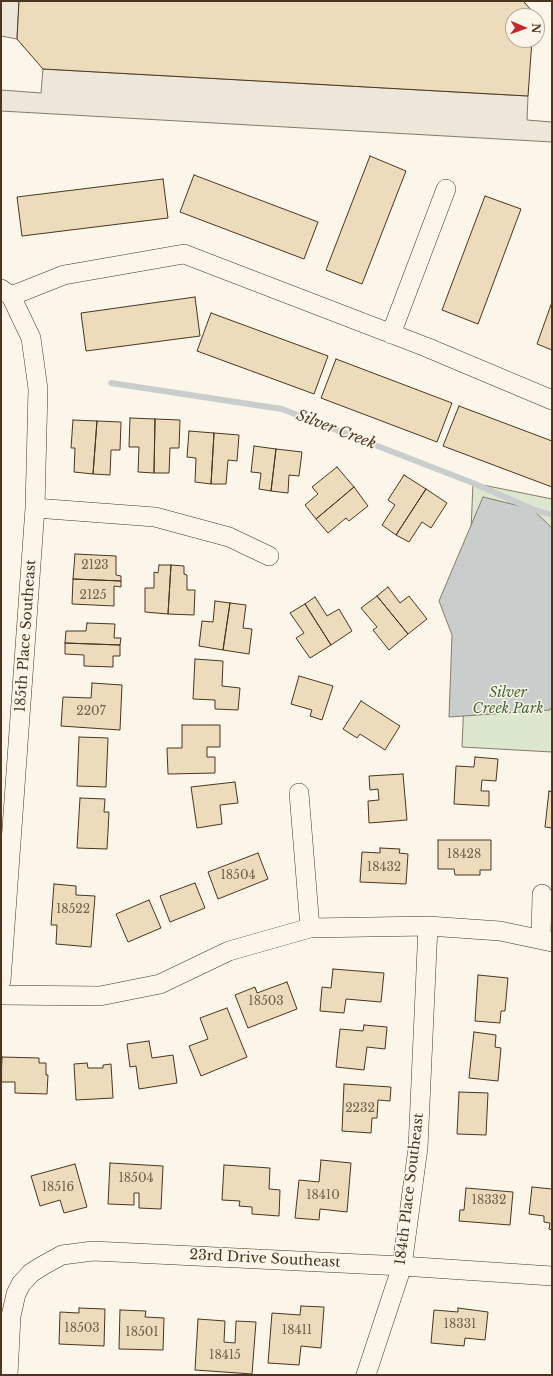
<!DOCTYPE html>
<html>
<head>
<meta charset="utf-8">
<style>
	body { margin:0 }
	#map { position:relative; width:553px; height:1376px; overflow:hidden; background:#fbf6e9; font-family:"Libre Baskerville",serif }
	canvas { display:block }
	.frame { position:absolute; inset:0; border:2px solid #4a3520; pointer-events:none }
	.north { position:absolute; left:505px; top:8px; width:40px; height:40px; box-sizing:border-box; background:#fbf6e9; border:1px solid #b4a999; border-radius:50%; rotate:92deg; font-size:11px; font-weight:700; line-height:16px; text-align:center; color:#4a3520 }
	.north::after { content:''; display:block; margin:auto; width:14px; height:18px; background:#c62828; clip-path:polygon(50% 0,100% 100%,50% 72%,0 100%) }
</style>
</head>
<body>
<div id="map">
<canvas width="553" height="1376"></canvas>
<div class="frame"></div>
<div class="north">N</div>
</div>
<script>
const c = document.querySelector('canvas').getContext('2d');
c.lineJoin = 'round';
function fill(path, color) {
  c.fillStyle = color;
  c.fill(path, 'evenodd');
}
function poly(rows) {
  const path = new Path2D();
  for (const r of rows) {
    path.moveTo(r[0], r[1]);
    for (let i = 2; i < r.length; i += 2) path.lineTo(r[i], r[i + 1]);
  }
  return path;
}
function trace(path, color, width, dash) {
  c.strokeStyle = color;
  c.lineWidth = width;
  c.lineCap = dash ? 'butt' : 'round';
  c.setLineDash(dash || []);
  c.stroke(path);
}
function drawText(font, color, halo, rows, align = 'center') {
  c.font = font + ' "Libre Baskerville",serif';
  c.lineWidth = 3;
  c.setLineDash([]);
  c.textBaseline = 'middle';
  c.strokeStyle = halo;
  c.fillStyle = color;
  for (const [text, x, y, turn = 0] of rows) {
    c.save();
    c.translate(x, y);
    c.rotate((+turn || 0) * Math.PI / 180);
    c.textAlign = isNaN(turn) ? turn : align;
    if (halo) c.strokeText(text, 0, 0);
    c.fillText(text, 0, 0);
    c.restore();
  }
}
const green = poly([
	[473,483,552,499,552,752,462,747,473,483]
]);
const parking = poly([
	[1,1,19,1,17,39,1,36,1,1],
	[43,69,528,96,527,120,552,122,552,142,1,111,1,90,41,93,43,69]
]);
const water = poly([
	[483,497,532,509,552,528,552,706,550,710,449,717,452,635,439,601,483,497]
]);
const stream = poly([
	[111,383,282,409,473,483,532,509,552,515]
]);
const building = poly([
	[19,1,523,1,533,12,533,16,513,16,513,40,532,40,528,96,43,69,17,39,19,1],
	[370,156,406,171,362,284,326,270,370,156],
	[194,175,318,222,304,259,180,212,194,175],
	[163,179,168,218,22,236,17,197,163,179],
	[485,196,521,209,478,324,442,310,485,196],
	[195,297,200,336,86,351,81,313,195,297],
	[552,302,552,350,537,344,552,302],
	[211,313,328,356,314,394,197,351,211,313],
	[336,359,452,403,437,442,321,398,336,359],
	[459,406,552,441,552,487,443,446,459,406],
	[130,418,155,419,154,473,138,472,139,447,129,447,130,418],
	[155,419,180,420,179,448,170,448,169,473,154,473,155,419],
	[73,420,97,421,93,474,74,472,75,448,71,448,73,420],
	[97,421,121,422,120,450,111,450,110,475,93,474,97,421],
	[189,431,214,433,211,484,195,482,196,458,187,457,189,431],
	[214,433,239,435,237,461,228,460,226,484,211,484,214,433],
	[254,446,276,449,271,491,259,489,261,473,251,472,254,446],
	[276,449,302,452,299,476,289,475,288,493,271,491,276,449],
	[337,467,354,487,316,519,305,505,318,494,312,487,337,467],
	[404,475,426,489,396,535,382,525,395,505,388,500,404,475],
	[354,487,368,506,349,521,346,518,328,533,316,519,354,487],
	[426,489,447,503,431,528,422,522,409,542,396,535,426,489],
	[75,554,116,556,116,575,121,576,121,581,73,579,75,554],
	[159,565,171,565,168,614,145,612,145,588,154,588,154,572,158,573,159,565],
	[171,565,184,566,184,574,187,575,187,590,195,590,194,615,168,614,171,565],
	[73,579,121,581,121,587,114,586,114,606,72,604,73,579],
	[388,587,400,603,409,596,427,619,408,634,377,596,388,587],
	[377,596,408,634,389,650,373,630,377,627,361,608,377,596],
	[315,597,327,616,339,609,352,631,331,645,305,604,315,597],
	[215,601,230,603,223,650,199,646,202,621,213,622,215,601],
	[230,603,246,605,243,628,252,629,249,654,223,650,230,603],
	[305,604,331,645,310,658,296,638,304,633,290,613,305,604],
	[87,623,115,624,114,638,121,638,120,645,65,643,66,631,86,631,87,623],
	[65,643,120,645,120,656,113,656,113,667,84,666,84,655,65,654,65,643],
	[195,659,223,661,222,686,240,688,238,710,215,709,215,700,193,699,195,659],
	[299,676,333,686,322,720,310,716,312,710,291,704,299,676],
	[92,683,122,685,120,730,61,726,63,697,91,698,92,683],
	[361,701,400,726,385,750,360,734,357,738,343,729,361,701],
	[182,725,220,725,220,747,207,747,207,757,215,757,215,773,168,774,167,748,182,748,182,725],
	[79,737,108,738,106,787,77,786,79,737],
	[475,757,498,759,496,781,482,780,481,791,489,791,489,806,454,804,456,766,474,767,475,757],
	[403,774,407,820,369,823,368,801,379,800,378,789,370,790,369,776,403,774],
	[235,782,238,803,220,805,222,824,197,828,191,787,235,782],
	[549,791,552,792,552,828,545,827,549,791],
	[80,798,105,799,104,812,109,812,107,849,77,848,80,798],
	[438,840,491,840,491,870,480,870,480,875,455,875,454,869,438,869,438,840],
	[380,848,400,849,399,853,408,854,406,884,360,882,362,852,380,853,380,848],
	[258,853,268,879,218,899,208,872,258,853],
	[195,883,205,908,170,922,160,896,195,883],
	[54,884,76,886,76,895,95,896,91,947,56,944,57,925,51,925,54,884],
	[149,900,161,928,128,942,116,914,149,900],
	[333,969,384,973,381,1002,346,999,344,1013,320,1011,322,987,331,988,333,969],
	[478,975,508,978,505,1011,501,1011,500,1023,475,1021,478,975],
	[287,982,297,1009,248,1028,235,995,255,987,257,993,287,982],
	[227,1008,247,1057,201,1076,189,1046,208,1039,200,1018,227,1008],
	[364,1025,387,1027,385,1049,367,1047,364,1070,336,1067,340,1029,363,1031,364,1025],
	[474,1032,496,1035,495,1047,501,1048,498,1081,469,1078,474,1032],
	[149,1041,152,1058,173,1055,177,1083,139,1089,136,1066,130,1067,127,1044,149,1041],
	[2,1057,39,1058,39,1063,46,1063,46,1075,48,1075,47,1094,15,1093,15,1082,1,1082,2,1057],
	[87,1063,88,1068,103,1068,103,1065,111,1064,113,1098,76,1100,74,1064,87,1063],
	[344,1084,391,1087,390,1101,378,1100,377,1118,372,1118,371,1133,342,1131,344,1084],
	[459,1092,488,1093,486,1135,457,1134,459,1092],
	[321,1160,351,1163,347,1212,320,1209,319,1220,295,1218,299,1180,319,1182,321,1160],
	[110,1163,163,1166,161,1209,139,1208,139,1193,134,1193,134,1205,108,1204,110,1163],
	[75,1164,87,1207,64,1213,60,1200,40,1206,31,1176,75,1164],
	[224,1165,270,1168,269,1189,280,1190,279,1216,252,1214,252,1207,239,1206,240,1201,222,1200,224,1165],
	[532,1187,552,1189,552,1230,549,1229,550,1223,544,1222,544,1216,529,1214,532,1187],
	[466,1188,513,1192,510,1225,459,1221,460,1210,464,1210,466,1188],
	[301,1306,324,1307,321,1348,301,1346,299,1365,268,1363,272,1313,300,1315,301,1306],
	[79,1308,105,1309,104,1346,59,1344,60,1312,79,1313,79,1308],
	[458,1308,488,1312,485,1340,465,1338,464,1346,431,1343,434,1310,458,1312,458,1308],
	[120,1310,146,1311,145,1317,164,1318,163,1350,119,1349,120,1310],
	[198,1319,225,1321,224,1342,235,1343,236,1321,256,1322,252,1374,195,1370,198,1319]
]);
const minor = poly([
	[1,289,11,296,31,338,38,389,35,508,1,981],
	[11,296,64,275,184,254,426,347,552,400],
	[391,334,446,189],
	[35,508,155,517,229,537,269,556],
	[299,793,310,928],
	[541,939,542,894],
	[1,995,100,996,160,984,229,951,310,928,428,926,500,931,552,942],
	[8,1375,11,1316,16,1294,21,1284,31,1273,42,1266,62,1255,93,1251,402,1266,552,1276],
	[366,1375,402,1266,418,1148,428,926]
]);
const numberNames = [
	["2123",95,566],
	["2125",93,596],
	["2207",91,712],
	["18428",464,855],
	["18432",384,868],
	["18504",238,876],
	["18522",73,910],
	["18503",266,1002],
	["2232",360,1109],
	["18504",136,1179],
	["18516",58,1188],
	["18410",323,1196],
	["18332",489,1201],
	["18331",460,1325],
	["18503",82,1329],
	["18411",297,1331],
	["18501",142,1333],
	["18415",225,1356]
];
const streetNames = [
	["185th Place Southeast",26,636,-86],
	["184th Place Southeast",410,1189,-83],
	["23rd Drive Southeast",265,1259,3]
];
const parkNames = [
	["Silver",508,693],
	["Creek Park",508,709]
];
const waterNames = [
	["Silver Creek",336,430,21]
];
fill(green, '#dce7d0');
trace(green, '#887966', 1);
fill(parking, '#ede7d9');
trace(parking, '#887966', 1);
fill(water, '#c9cecd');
trace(water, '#887966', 1);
trace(stream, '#c9cecd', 6);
fill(building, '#ecdcbc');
trace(building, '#4a3520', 1);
trace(minor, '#4a3520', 20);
trace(minor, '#fbf6e9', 19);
drawText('12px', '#725f47', null, numberNames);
drawText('14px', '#4a3520', '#fbf6e9', streetNames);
drawText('italic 14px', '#436837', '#fbf6e9', parkNames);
drawText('italic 15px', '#4a3520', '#fbf6e9', waterNames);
</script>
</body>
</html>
